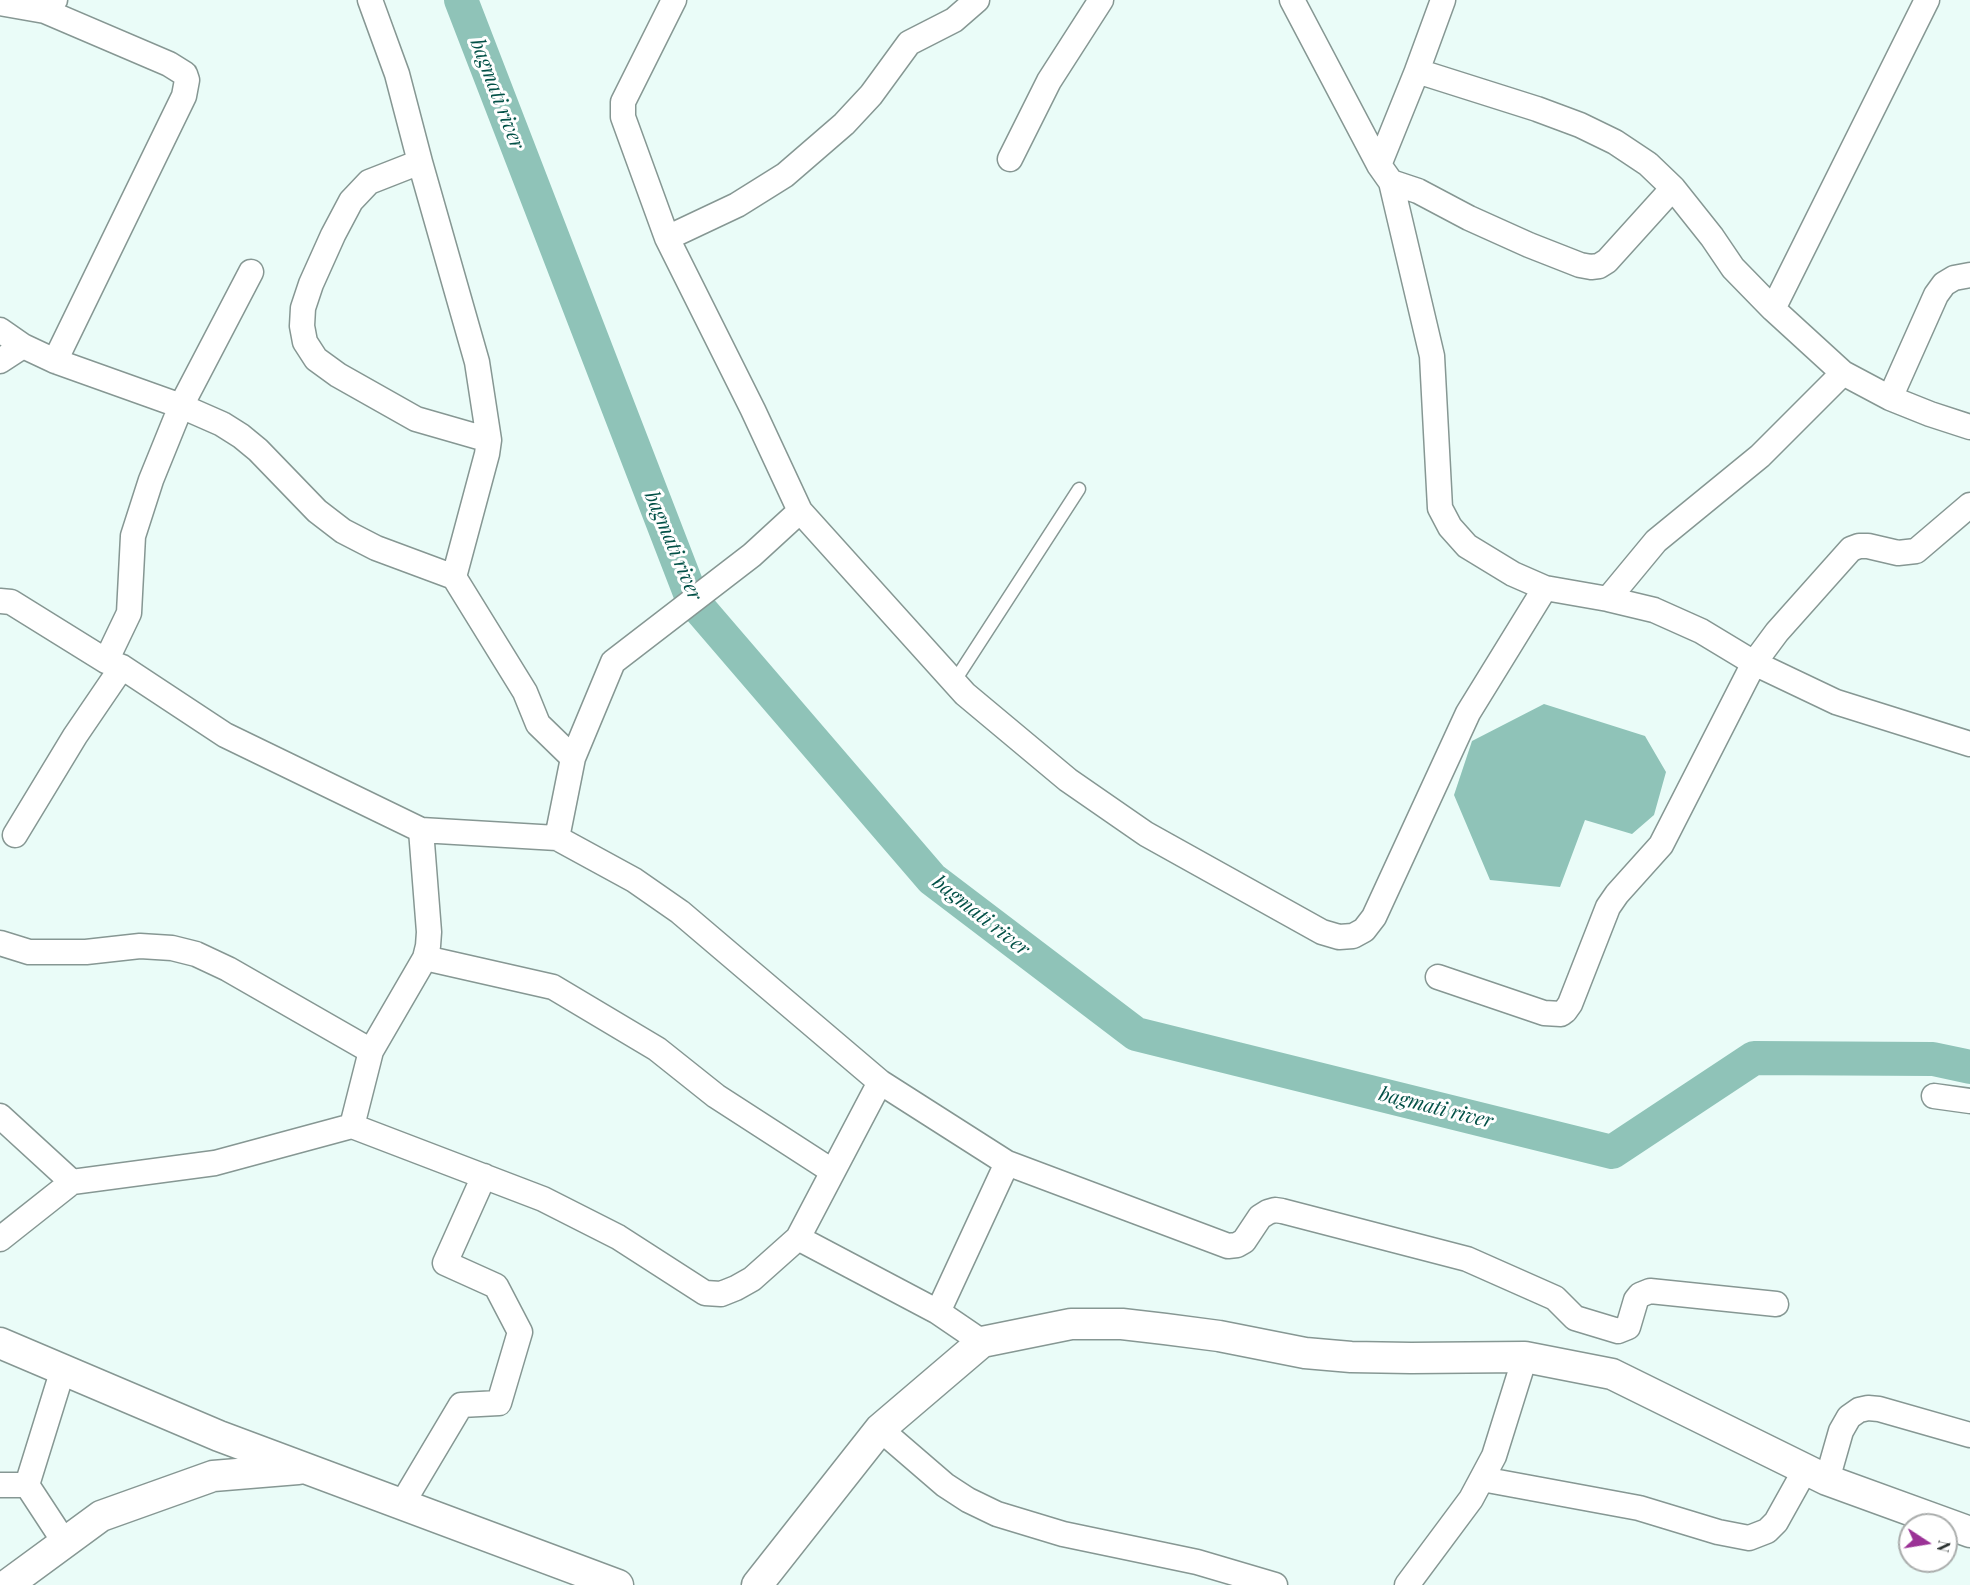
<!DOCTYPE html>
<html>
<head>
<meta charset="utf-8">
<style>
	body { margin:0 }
	#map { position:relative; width:1970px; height:1585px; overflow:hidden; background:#eafcf8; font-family:"Playfair Display",serif }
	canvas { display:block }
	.north { position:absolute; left:1898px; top:1513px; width:60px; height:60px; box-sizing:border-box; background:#fff; border:2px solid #aaadac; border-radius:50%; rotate:102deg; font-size:16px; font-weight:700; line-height:24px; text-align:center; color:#2a312f }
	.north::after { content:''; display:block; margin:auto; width:21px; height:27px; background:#9b3296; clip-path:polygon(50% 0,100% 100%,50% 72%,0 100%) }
</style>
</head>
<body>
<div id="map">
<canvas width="1970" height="1585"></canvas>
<div class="north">N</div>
</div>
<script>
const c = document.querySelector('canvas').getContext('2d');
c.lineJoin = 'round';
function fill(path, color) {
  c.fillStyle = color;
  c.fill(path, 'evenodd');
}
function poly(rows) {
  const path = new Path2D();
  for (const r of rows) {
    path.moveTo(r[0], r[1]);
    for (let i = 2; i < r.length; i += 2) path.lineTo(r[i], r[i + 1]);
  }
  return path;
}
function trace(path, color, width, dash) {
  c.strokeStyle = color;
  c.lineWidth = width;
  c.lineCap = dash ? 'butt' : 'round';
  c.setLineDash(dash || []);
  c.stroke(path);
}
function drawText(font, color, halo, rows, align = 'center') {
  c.font = font + ' "Playfair Display",serif';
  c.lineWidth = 6;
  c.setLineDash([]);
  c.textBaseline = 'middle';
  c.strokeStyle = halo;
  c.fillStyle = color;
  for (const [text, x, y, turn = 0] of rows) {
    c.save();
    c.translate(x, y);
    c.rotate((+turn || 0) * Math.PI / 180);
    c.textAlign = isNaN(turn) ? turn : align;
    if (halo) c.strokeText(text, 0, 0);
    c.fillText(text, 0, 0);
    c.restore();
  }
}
const water = poly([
	[1544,704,1645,736,1666,772,1654,815,1632,834,1585,820,1560,887,1490,880,1454,795,1472,741]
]);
const river = poly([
	[461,0,693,601,932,879,1136,1034,1612,1152,1754,1058,1933,1059,1970,1067]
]);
const service = poly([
	[954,682,1079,489]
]);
const minor = poly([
	[370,0,397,74,420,162,477,362,489,440,487,454,454,577],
	[674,0,623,102,623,117,667,238,753,410,800,511],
	[1292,0,1379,165,1391,182,1432,356,1440,508,1450,527,1467,546,1513,574,1545,588,1608,599,1654,610,1701,631,1754,663,1836,702,1970,744],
	[0,3,45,11,55,0],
	[45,11,169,64,185,74,187,80,184,96,55,361],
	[1417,71,1443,0],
	[1010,159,1049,81,1101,0],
	[420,162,369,182,351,201,333,235,311,284,303,308,302,326,305,342,316,359,338,375,416,419,489,440],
	[1379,165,1417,71,1537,109,1580,125,1615,142,1648,164,1673,188,1712,237,1733,268,1773,309,1843,373,1890,398,1930,414,1970,427],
	[1391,182,1418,191,1469,218,1529,245,1580,265,1591,267,1599,266,1607,261,1673,188],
	[667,238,737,205,785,175,844,124,871,95,909,43,954,20,977,0],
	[1773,309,1927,0],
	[0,330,23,346,55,361,181,406,222,424,241,436,258,450,317,511,343,531,376,548,454,577,525,692,538,724,573,758],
	[0,361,23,346],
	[1890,398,1936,295,1944,284,1954,278,1970,275],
	[1608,599,1656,541,1760,456,1843,373],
	[0,601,11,602,106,661,122,667,225,735,421,830,557,838,634,880,680,912,880,1082,798,1238],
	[106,661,129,613,133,536,151,480,181,406,251,272],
	[15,835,75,736,122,667],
	[557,838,573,758,613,662,752,555,800,511,965,694,1068,780,1146,834,1322,932,1339,937,1353,936,1364,930,1374,917,1468,713,1545,588],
	[0,943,29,952,86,952,140,946,172,948,196,954,228,969,371,1051],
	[425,958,553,987,657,1049,716,1096,832,1171],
	[1438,977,1544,1013,1561,1014,1565,1011,1570,1004,1608,907,1617,894,1661,845,1754,663,1777,632,1851,549,1859,546,1868,546,1898,553,1916,551,1970,505],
	[880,1082,1007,1163,1228,1246,1237,1245,1244,1241,1260,1217,1268,1212,1275,1210,1282,1211,1467,1259,1555,1298,1575,1318,1618,1331,1628,1327,1636,1300,1640,1295,1650,1291,1776,1304],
	[1934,1096,1970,1101],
	[0,1116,72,1182],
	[352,1126,371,1051,425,958,428,946,429,932,421,830],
	[0,1239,72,1182,215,1163,352,1126,543,1199,618,1237,705,1293,721,1294,736,1288,752,1279,798,1238,938,1312,982,1342],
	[938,1312,1007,1163],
	[63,1369,27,1485,65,1543],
	[880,1429,945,1485,968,1500,997,1514,1063,1534,1197,1562,1275,1585],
	[1482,1479,1639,1508,1718,1532,1749,1538,1767,1531,1776,1522,1805,1470],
	[1827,1480,1841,1431,1849,1417,1859,1410,1868,1408,1879,1409,1970,1435],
	[0,1485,27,1485],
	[402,1504,461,1405,499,1403,520,1332,496,1286,445,1263,484,1176],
	[1407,1585,1471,1499,1494,1456,1525,1357]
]);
const tertiary = poly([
	[0,1343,219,1436,618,1585],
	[7,1585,101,1516,213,1476,298,1469],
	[757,1585,880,1429,982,1342,1071,1324,1122,1324,1165,1329,1219,1336,1305,1353,1351,1357,1411,1358,1525,1357,1612,1374,1827,1480,1970,1532]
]);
const waterNames = [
	["bagmati river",497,94,69],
	["bagmati river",673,546,67],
	["bagmati river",981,916,38],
	["bagmati river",1436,1108,14]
];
fill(water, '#8fc3b8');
trace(river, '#8fc3b8', 34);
trace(service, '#869793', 15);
trace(minor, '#869793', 27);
trace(tertiary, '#869793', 33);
trace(service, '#fff', 12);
trace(minor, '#fff', 24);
trace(tertiary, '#fff', 30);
drawText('italic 20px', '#025046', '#fff', waterNames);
</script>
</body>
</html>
